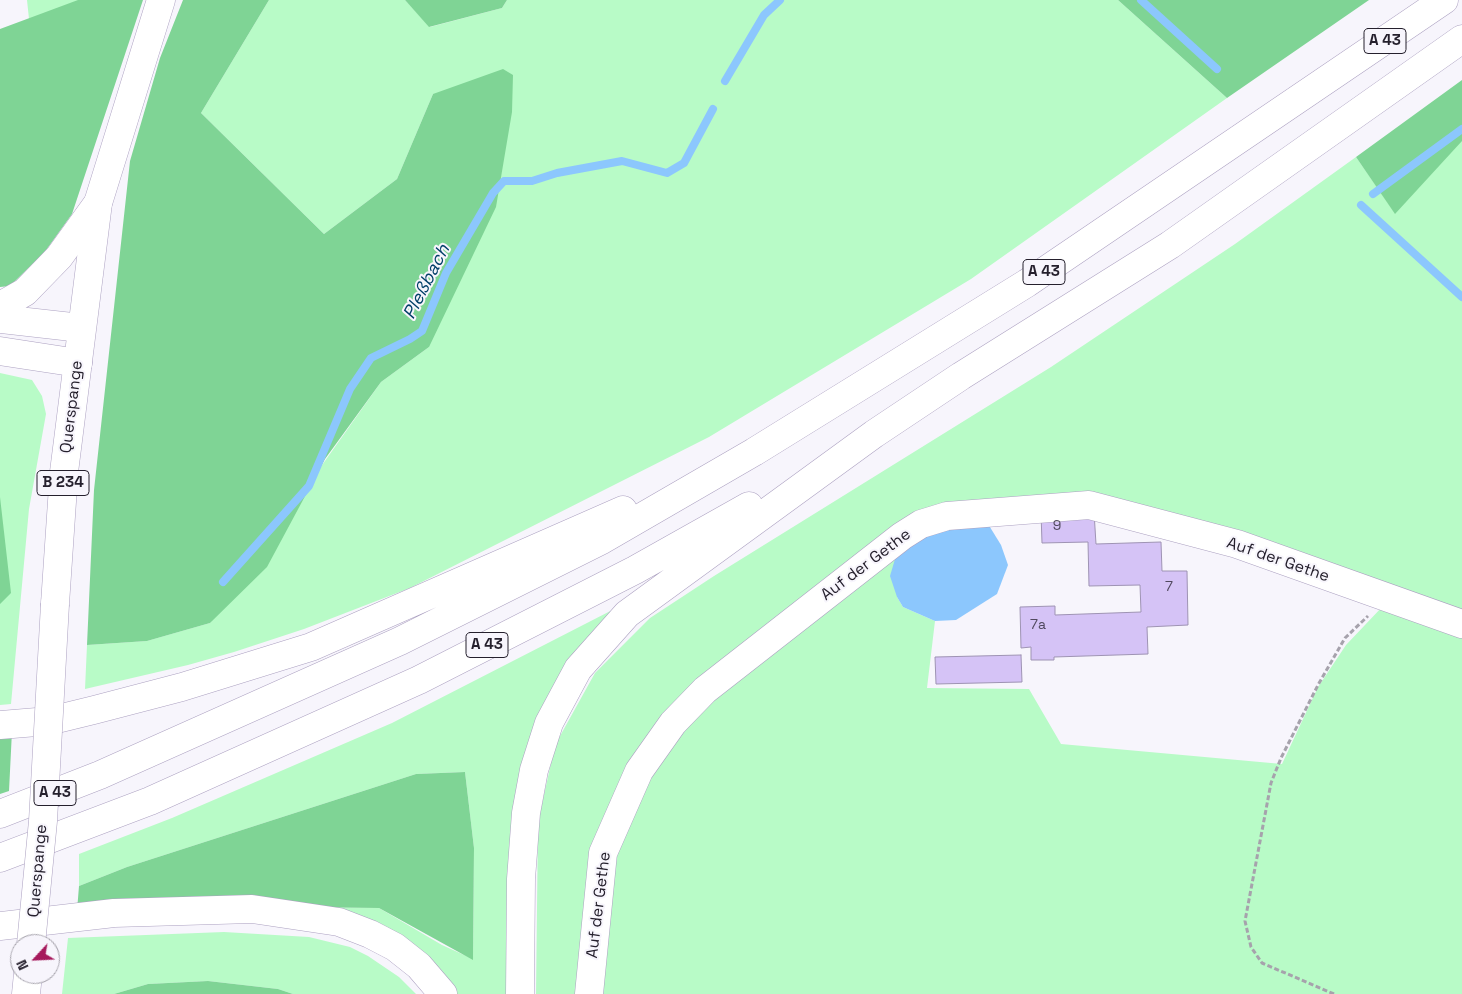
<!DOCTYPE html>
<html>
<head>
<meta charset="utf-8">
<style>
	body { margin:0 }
	#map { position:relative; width:1462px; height:994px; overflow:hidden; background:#f7f5fc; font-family:"Space Grotesk",sans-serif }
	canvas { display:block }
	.north { position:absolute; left:10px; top:934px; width:50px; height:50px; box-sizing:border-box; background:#f7f5fc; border:1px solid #a3a0a9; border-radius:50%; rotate:245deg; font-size:14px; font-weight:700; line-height:20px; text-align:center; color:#25202d }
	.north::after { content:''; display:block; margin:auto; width:18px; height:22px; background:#a6195c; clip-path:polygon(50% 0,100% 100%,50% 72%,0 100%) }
</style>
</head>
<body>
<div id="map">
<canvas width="1462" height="994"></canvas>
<div class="north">N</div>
</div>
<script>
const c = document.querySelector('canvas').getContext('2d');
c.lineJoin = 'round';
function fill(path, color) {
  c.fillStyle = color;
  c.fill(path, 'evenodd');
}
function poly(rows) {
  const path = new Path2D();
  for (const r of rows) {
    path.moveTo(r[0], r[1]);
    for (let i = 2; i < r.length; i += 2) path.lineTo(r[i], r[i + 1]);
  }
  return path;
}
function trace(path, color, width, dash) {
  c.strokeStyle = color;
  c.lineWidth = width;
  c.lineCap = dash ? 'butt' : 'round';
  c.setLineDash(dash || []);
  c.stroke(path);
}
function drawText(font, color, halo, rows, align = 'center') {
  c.font = font + ' "Space Grotesk",sans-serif';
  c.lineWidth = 4;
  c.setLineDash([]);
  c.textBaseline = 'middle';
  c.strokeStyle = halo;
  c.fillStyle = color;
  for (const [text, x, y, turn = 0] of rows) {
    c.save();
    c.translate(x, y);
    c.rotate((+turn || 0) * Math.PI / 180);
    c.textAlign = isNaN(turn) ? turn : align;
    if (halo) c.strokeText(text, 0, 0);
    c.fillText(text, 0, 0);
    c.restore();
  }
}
const green = poly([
	[27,0,80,0,29,19],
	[269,0,405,0,430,27,502,8,507,0,1118,0,1227,98,971,279,709,437,410,588,304,629,234,652,188,665,85,689,87,645,147,641,210,623,381,382,429,347,433,94,397,179,324,234,201,113],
	[1462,140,1462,618,1088,500,898,549,897,597,903,607,935,621,927,688,1029,689,1061,744,1282,764,1318,687,1346,645,1383,606,1462,631,1462,994,536,994,538,822,555,745,595,673,650,618,714,576,1051,367,1235,244,1356,157,1395,213],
	[0,373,32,380,42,396,46,414,29,509,11,704,0,705],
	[624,604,546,703,510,994,454,994,291,907,379,908,442,945,473,959,474,848,465,772,416,774,127,867,79,886,79,854,172,818,392,723],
	[224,932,309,937,350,947,368,956,399,977,416,994,293,994,278,989,208,981,148,984,114,994,62,994,68,938]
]);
const forest = poly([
	[78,0,143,0,72,214,44,253,10,286,0,287,0,29],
	[183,0,269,0,201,113,324,234,397,179,433,94,503,69,513,75,512,112,496,207,429,347,381,382,325,459,267,567,210,623,147,641,87,645,94,490,130,161,160,58],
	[405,0,507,0,502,8,429,27],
	[1118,0,1369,0,1227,98],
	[1462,80,1462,141,1395,214,1356,157],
	[0,497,11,593,0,604],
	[12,731,9,791,0,794,0,732],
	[465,772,474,848,473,960,379,908,291,907,77,911,79,886,127,867,416,774],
	[208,981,278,989,293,994,114,994,148,984]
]);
const water = poly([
	[985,519,1001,545,1008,565,997,594,956,620,935,621,903,607,897,597,890,576,898,549,905,542]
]);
const stream = poly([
	[1141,0,1217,69],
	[725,81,764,15,780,0],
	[1373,194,1462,129],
	[1361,205,1462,297],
	[223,582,309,486,350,389,371,358,410,339,422,331,446,273,493,193,504,181,532,181,557,173,622,161,667,173,684,163,713,109]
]);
const building = poly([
	[1094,512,1096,544,1161,542,1162,571,1187,571,1188,625,1147,627,1148,654,1054,657,1054,660,1031,660,1031,647,1021,648,1020,607,1055,606,1055,615,1141,612,1140,585,1089,586,1088,542,1042,543,1041,513,1094,512],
	[1021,655,1022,682,936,684,935,657,1021,655]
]);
const path = poly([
	[1334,994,1262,963,1251,947,1245,921,1271,783,1281,758,1318,685,1345,638,1368,616]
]);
const minor = poly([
	[589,994,603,853,639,771,673,723,705,690,902,536,921,524,947,516,1089,505,1237,544,1462,624]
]);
const major = poly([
	[55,604,64,472,98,203,161,0],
	[26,994,28,974]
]);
const highway = poly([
	[0,306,25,292,59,257,98,203],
	[0,319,81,328],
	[0,351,78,363],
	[0,725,49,721,94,710,182,687,311,647,623,510],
	[0,814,100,775,400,641,602,540,754,452,1027,283,1444,0],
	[0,858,150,801,419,680,635,570,749,506],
	[0,926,114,913,252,909,339,922,370,934,395,947,419,966,443,994],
	[520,994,521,879,526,813,534,770,549,723,578,669,627,614,874,434,961,376,1170,245,1462,39]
]);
const majorBridge = poly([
	[31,944,43,821,55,604]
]);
const numberNames = [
	["9",1057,526],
	["7",1169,587],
	["7a",1038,625]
];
const shields = [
	[1385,41,42],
	[1044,272,42],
	[63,483,52],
	[487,645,42],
	[55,793,42]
];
const shieldNames = [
	["A 43",1385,41],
	["A 43",1044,272],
	["B 234",63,483],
	["A 43",487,645],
	["A 43",55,793]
];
const streetNames = [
	["Querspange",72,407,-83],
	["Auf der Gethe",1278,560,19],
	["Auf der Gethe",866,565,-37],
	["Querspange",38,871,-85],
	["Auf der Gethe",599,905,-83]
];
const waterNames = [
	["Pleßbach",427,282,-63]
];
fill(green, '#b8fbc7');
fill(forest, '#7fd495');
fill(water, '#8cc7fd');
trace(stream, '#8cc7fd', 8);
fill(building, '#d5c3f6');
trace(building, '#9e93b3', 1);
trace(minor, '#aca1c1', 29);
trace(major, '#aca1c1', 29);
trace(highway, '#aca1c1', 29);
trace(path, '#a6a2ac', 3, [5, 2.5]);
trace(minor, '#fff', 28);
trace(major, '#fff', 28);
trace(highway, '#fff', 28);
trace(majorBridge, '#aca1c1', 29, []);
trace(majorBridge, '#fff', 28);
drawText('14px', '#51495f', null, numberNames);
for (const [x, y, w] of shields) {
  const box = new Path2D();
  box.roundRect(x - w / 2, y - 12.5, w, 25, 4);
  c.fillStyle = '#f7f5fc';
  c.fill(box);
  trace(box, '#25202d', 1);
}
drawText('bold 15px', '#25202d', null, shieldNames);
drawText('16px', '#25202d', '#f7f5fc', streetNames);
drawText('italic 18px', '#023f69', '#f7f5fc', waterNames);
</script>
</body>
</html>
